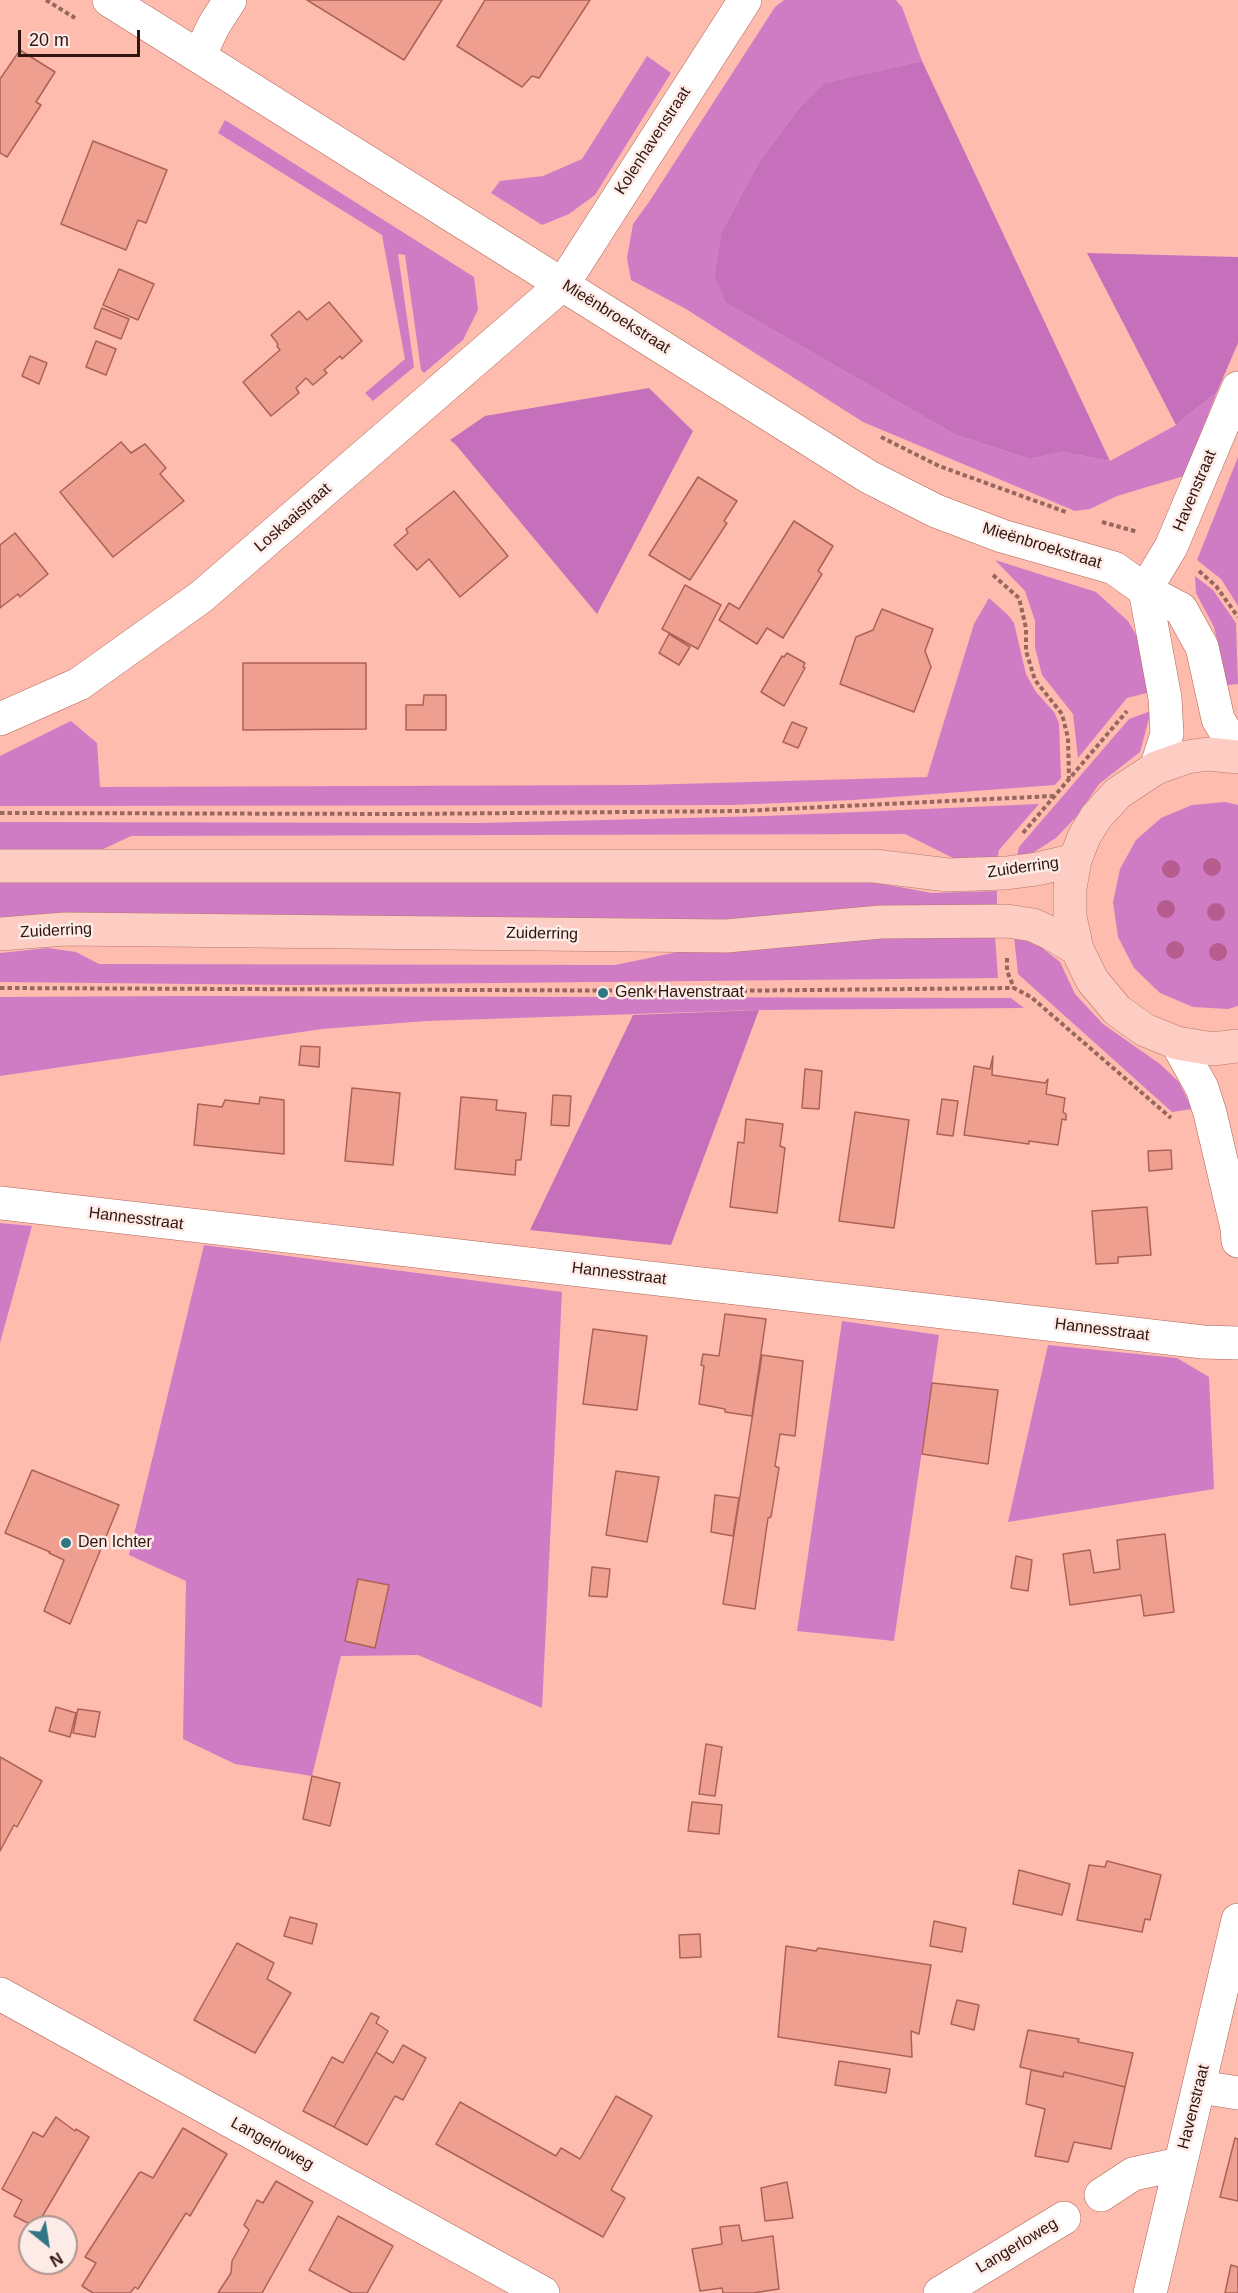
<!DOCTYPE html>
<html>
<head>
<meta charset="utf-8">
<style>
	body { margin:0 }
	#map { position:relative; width:1238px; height:2293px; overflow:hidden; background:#febcae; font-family:Arial,sans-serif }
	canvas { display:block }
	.north { position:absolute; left:18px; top:2215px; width:60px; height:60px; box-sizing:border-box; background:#fcebe7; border:2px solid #ab9590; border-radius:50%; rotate:150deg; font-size:16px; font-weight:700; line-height:24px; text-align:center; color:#31140e }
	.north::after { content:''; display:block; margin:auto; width:21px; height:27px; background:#2f7682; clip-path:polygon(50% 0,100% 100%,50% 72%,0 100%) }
	.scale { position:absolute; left:18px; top:30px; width:122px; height:27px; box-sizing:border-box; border:3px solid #31140e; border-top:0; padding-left:8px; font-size:18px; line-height:21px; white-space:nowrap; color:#31140e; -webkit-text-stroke:4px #fcebe7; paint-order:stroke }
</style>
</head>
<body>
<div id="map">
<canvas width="1238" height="2293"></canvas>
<div class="north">N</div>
<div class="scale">20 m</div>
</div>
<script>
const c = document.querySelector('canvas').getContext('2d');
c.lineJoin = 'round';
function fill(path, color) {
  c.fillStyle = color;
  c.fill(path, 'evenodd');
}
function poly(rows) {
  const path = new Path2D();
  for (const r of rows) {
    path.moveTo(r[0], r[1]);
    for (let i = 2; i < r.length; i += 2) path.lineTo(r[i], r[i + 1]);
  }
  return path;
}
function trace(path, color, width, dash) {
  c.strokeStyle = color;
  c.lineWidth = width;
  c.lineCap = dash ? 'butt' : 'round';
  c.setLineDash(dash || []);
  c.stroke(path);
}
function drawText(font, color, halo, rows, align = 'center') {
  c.font = font + ' Arial,sans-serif';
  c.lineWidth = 5;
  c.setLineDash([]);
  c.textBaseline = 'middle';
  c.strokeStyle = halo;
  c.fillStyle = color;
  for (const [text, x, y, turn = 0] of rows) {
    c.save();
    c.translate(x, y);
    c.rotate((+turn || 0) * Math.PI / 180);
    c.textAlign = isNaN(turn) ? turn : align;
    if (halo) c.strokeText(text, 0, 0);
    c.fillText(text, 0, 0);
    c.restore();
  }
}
const green = poly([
	[784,0,896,0,902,7,922,61,826,83,798,109,758,164,722,231,726,303,956,435,1030,459,1063,452,1110,461,1176,425,1217,392,1184,476,1117,496,1090,509,1075,511,863,422,686,309,631,280,627,258,633,224,649,202,775,7],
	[647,56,671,73,595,195,569,214,542,225,491,193,500,181,543,176,582,159],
	[225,120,474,277,478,310,463,340,424,373,421,370,405,255,398,254,414,367,373,401,365,393,405,359,382,235,218,133],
	[1238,457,1238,606,1221,579,1197,560],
	[995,560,1096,592,1128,621,1145,650,1151,692,1127,698,1078,758,1073,714,1042,675,1035,647,1035,621,1025,591],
	[1195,576,1213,590,1236,623,1238,684,1227,685,1214,627,1196,593],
	[989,598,1008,615,1014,623,1026,674,1036,692,1054,712,1059,723,1061,778,1055,785,853,800,731,805,0,806,0,756,71,721,97,743,100,787,643,785,927,777,974,624],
	[1151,711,1140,752,1099,784,1078,815,1056,838,1031,854,1017,856,1019,847,1129,719],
	[1225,802,1238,805,1238,1006,1228,1009,1193,1007,1160,993,1134,968,1118,937,1113,902,1120,869,1136,840,1161,818,1192,805],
	[1039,804,999,850,997,860,955,859,905,834,131,836,97,852,0,853,0,822,480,823,766,816],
	[0,880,872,882,932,893,997,891,997,908,789,920,0,927],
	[896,935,995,935,998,978,296,985,0,982,0,953,48,948,76,952,99,964,615,965,692,949],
	[1014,936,1041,947,1060,962,1075,994,1103,1024,1160,1064,1179,1082,1192,1109,1172,1112,1018,974],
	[188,996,1011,998,1024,1008,755,1010,427,1021,322,1029,0,1076,0,997],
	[0,1223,32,1226,0,1343],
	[204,1245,562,1292,542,1708,418,1655,341,1656,312,1776,235,1764,183,1739,186,1581,129,1555],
	[842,1321,939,1335,894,1641,797,1631],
	[1048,1345,1177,1358,1209,1377,1214,1489,1008,1522]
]);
const forest = poly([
	[922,61,1110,461,1063,452,1030,459,956,435,726,303,715,276,722,231,758,164,798,109,825,83],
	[1087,253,1238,257,1238,343,1217,392,1176,425],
	[649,388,693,431,597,614,456,445,450,440,485,416],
	[759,1010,671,1245,530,1230,633,1015]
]);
const building = poly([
	[307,0,442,0,404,60,307,0],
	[485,0,590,0,539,78,532,76,522,87,457,46,485,0],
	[20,50,55,72,36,102,41,105,7,157,0,153,0,79,20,50],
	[93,141,167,170,146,223,138,220,126,250,61,224,93,141],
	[119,269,154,284,138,320,103,305,119,269],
	[329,302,362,341,342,359,340,356,324,370,327,373,313,385,306,378,296,388,299,393,271,416,243,382,280,350,277,346,278,344,271,335,299,311,307,320,329,302],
	[102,308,129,319,121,339,94,328,102,308],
	[96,341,116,349,106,375,86,367,96,341],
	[30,356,47,363,39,384,22,376,30,356],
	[121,442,131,453,145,444,166,468,160,474,184,501,113,557,60,492,121,442],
	[698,477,737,501,724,521,727,523,690,580,649,555,698,477],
	[454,491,508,556,460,597,429,559,417,570,394,545,408,533,406,529,454,491],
	[794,521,833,546,818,571,822,574,783,638,767,628,757,644,719,620,729,603,739,609,794,521],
	[15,533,48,574,20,597,18,594,0,608,0,545,15,533],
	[685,585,721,605,698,649,662,629,685,585],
	[882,609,933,629,925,651,931,667,914,712,840,684,856,637,873,630,882,609],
	[669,634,690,647,679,665,659,653,669,634],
	[787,653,805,663,803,667,805,668,784,706,761,692,782,656,784,657,787,653],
	[243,663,366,663,366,729,243,730,243,663],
	[424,695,446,695,446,730,406,730,406,705,423,705,424,695],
	[792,722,807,728,798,748,783,742,792,722],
	[301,1046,320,1047,319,1067,299,1065,301,1046],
	[993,1056,992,1075,1045,1083,1048,1079,1046,1094,1065,1098,1063,1112,1066,1114,1066,1120,1062,1119,1058,1145,1029,1141,1029,1144,964,1135,974,1066,990,1069,993,1056],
	[805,1069,822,1071,819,1109,802,1108,805,1069],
	[352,1088,400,1093,393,1165,345,1161,352,1088],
	[553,1095,571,1096,569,1126,551,1125,553,1095],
	[260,1097,284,1100,284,1154,194,1145,198,1104,222,1107,225,1100,259,1104,260,1097],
	[461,1097,497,1100,496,1110,526,1113,521,1160,516,1160,515,1175,455,1169,461,1097],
	[942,1099,958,1101,953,1136,937,1134,942,1099],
	[855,1112,909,1120,894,1228,839,1221,855,1112],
	[746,1119,783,1124,780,1146,785,1148,777,1213,730,1207,738,1142,744,1143,746,1119],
	[1171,1150,1172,1169,1149,1171,1148,1151,1171,1150],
	[1147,1207,1151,1255,1118,1257,1118,1263,1096,1264,1092,1211,1147,1207],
	[725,1314,766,1319,752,1416,725,1412,725,1409,699,1404,704,1366,701,1365,703,1354,719,1356,725,1314],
	[593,1329,647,1336,637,1410,583,1404,593,1329],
	[762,1355,803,1361,795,1436,780,1434,775,1466,779,1468,771,1517,768,1518,755,1609,723,1604,762,1355],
	[932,1383,998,1390,988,1464,922,1454,932,1383],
	[32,1470,119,1505,70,1624,44,1611,64,1560,49,1553,50,1552,5,1533,32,1470],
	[616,1471,659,1477,647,1542,606,1535,616,1471],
	[715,1495,739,1498,733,1536,711,1532,715,1495],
	[1165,1534,1174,1612,1144,1616,1141,1595,1070,1605,1063,1554,1090,1550,1094,1573,1120,1569,1117,1540,1165,1534],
	[1016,1556,1032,1560,1028,1591,1011,1588,1016,1556],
	[592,1567,610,1569,607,1597,589,1596,592,1567],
	[358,1579,389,1585,375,1648,345,1641,358,1579],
	[56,1707,76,1713,70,1737,49,1731,56,1707],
	[78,1709,100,1712,95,1737,73,1733,78,1709],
	[706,1744,722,1747,715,1796,699,1794,706,1744],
	[0,1757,42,1781,17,1827,14,1825,0,1851,0,1757],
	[312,1776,340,1783,330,1826,303,1819,312,1776],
	[692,1802,722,1805,719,1834,688,1831,692,1802],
	[1107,1861,1161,1875,1150,1920,1145,1919,1142,1932,1077,1920,1089,1865,1105,1867,1107,1861],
	[1019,1870,1070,1884,1062,1915,1013,1904,1019,1870],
	[290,1917,317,1924,312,1944,284,1936,290,1917],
	[934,1921,966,1928,962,1952,930,1946,934,1921],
	[700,1934,701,1957,680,1958,679,1935,700,1934],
	[237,1943,274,1963,267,1979,291,1993,255,2053,194,2020,237,1943],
	[786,1946,816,1951,818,1948,931,1965,919,2034,911,2031,912,2057,778,2037,786,1946],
	[957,2000,979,2005,974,2030,951,2024,957,2000],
	[371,2013,379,2017,376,2023,388,2031,334,2127,303,2111,332,2057,343,2063,371,2013],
	[1028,2030,1079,2039,1078,2042,1133,2053,1125,2087,1064,2072,1063,2077,1020,2067,1028,2030],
	[403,2045,426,2058,403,2100,395,2096,367,2145,334,2127,376,2052,393,2063,403,2045],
	[839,2061,890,2069,886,2093,835,2085,839,2061],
	[1031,2070,1063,2077,1064,2072,1125,2087,1111,2149,1074,2142,1068,2162,1035,2156,1045,2109,1026,2104,1031,2070],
	[616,2096,652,2116,611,2190,625,2198,603,2237,436,2144,460,2102,556,2156,561,2148,580,2159,616,2096],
	[56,2117,75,2131,76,2129,89,2137,36,2227,14,2216,22,2200,2,2189,33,2132,43,2137,56,2117],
	[183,2128,227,2154,190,2216,186,2213,138,2289,135,2287,130,2293,93,2293,82,2286,96,2263,85,2257,139,2173,141,2172,153,2178,183,2128],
	[1235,2138,1238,2139,1238,2201,1220,2197,1235,2138],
	[276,2181,313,2202,262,2293,218,2293,231,2273,232,2261,249,2230,244,2225,257,2200,263,2203,276,2181],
	[787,2182,793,2218,765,2221,761,2188,787,2182],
	[338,2216,393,2246,367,2293,352,2293,309,2270,338,2216],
	[739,2225,742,2241,773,2236,779,2289,753,2293,723,2293,722,2288,700,2291,692,2249,722,2244,720,2227,739,2225],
	[1231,2265,1238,2267,1238,2293,1225,2293,1231,2265]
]);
const path = poly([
	[46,0,75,18],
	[881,437,939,466,1066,512],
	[1102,522,1138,532],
	[1199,571,1216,586,1238,617],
	[993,575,1019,598,1026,628,1026,651,1035,680,1062,714,1068,738,1069,778],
	[0,813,403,814,740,811,1054,796],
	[1023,833,1127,711],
	[1007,958,1007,971,1014,988,1031,997,1171,1118],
	[0,988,711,991,1014,988]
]);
const minor = poly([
	[109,0,869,477,936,511,1002,536,1114,568,1145,590,1181,609,1202,647,1218,719,1238,753],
	[199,56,214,25,230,0],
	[1145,590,1171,547,1238,388],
	[1145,590,1165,698,1167,734,1156,768],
	[0,719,79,684,201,597,563,284,745,0],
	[1177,1043,1202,1088,1210,1113,1237,1228,1238,1241],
	[0,1203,1203,1342,1238,1343],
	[0,1994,543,2293],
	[1200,2087,1238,2093],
	[1101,2195,1133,2174,1180,2164],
	[940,2293,1064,2218],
	[1150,2293,1238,1920]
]);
const major = poly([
	[1238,757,1208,754,1187,757,1156,768,1118,793,1096,817,1084,837,1075,860,1070,888,1070,917,1077,949,1092,980,1117,1010,1145,1030,1177,1043,1213,1049,1238,1046],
	[0,866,874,866,948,875,1006,873,1037,869,1075,860],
	[0,934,65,929,726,936,881,922,1007,921,1033,925,1050,933,1077,949]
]);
const trees = [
	[1212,867],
	[1171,869],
	[1166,909],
	[1216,912],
	[1175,950],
	[1218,952]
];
const markers = [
	[603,993,6,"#2f7682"],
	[66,1543,6,"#2f7682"]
];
const streetNames = [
	["Kolenhavenstraat",653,141,-57],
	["Mieënbroekstraat",616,317,32],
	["Havenstraat",1195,491,-67],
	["Loskaaistraat",293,518,-41],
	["Mieënbroekstraat",1042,546,17],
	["Zuiderring",1023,868,-8],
	["Zuiderring",56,931,-3],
	["Zuiderring",542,934,1],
	["Hannesstraat",136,1219,7],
	["Hannesstraat",619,1274,7],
	["Hannesstraat",1102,1330,7],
	["Havenstraat",1194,2107,-76],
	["Langerloweg",272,2144,29],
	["Langerloweg",1017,2246,-31]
];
const poiNames = [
	["Genk Havenstraat",615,993],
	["Den Ichter",78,1543]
];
fill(green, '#cf7cc5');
fill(forest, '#c66fbb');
fill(building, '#ef9f8f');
trace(building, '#ac6254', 1.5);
trace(minor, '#ae6456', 34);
trace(major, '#b5776a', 34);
trace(path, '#97675d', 4, [4.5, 3]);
trace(minor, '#fff', 33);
trace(major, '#fdcdc4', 33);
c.fillStyle = '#b65c8e';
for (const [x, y] of trees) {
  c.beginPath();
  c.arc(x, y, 9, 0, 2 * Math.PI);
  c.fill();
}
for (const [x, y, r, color] of markers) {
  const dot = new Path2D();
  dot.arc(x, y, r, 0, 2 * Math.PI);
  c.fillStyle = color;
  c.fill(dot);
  trace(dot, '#fcebe7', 2);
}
drawText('16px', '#31140e', '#fcebe7', streetNames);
drawText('16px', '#31140e', '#fcebe7', poiNames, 'left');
</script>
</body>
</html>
